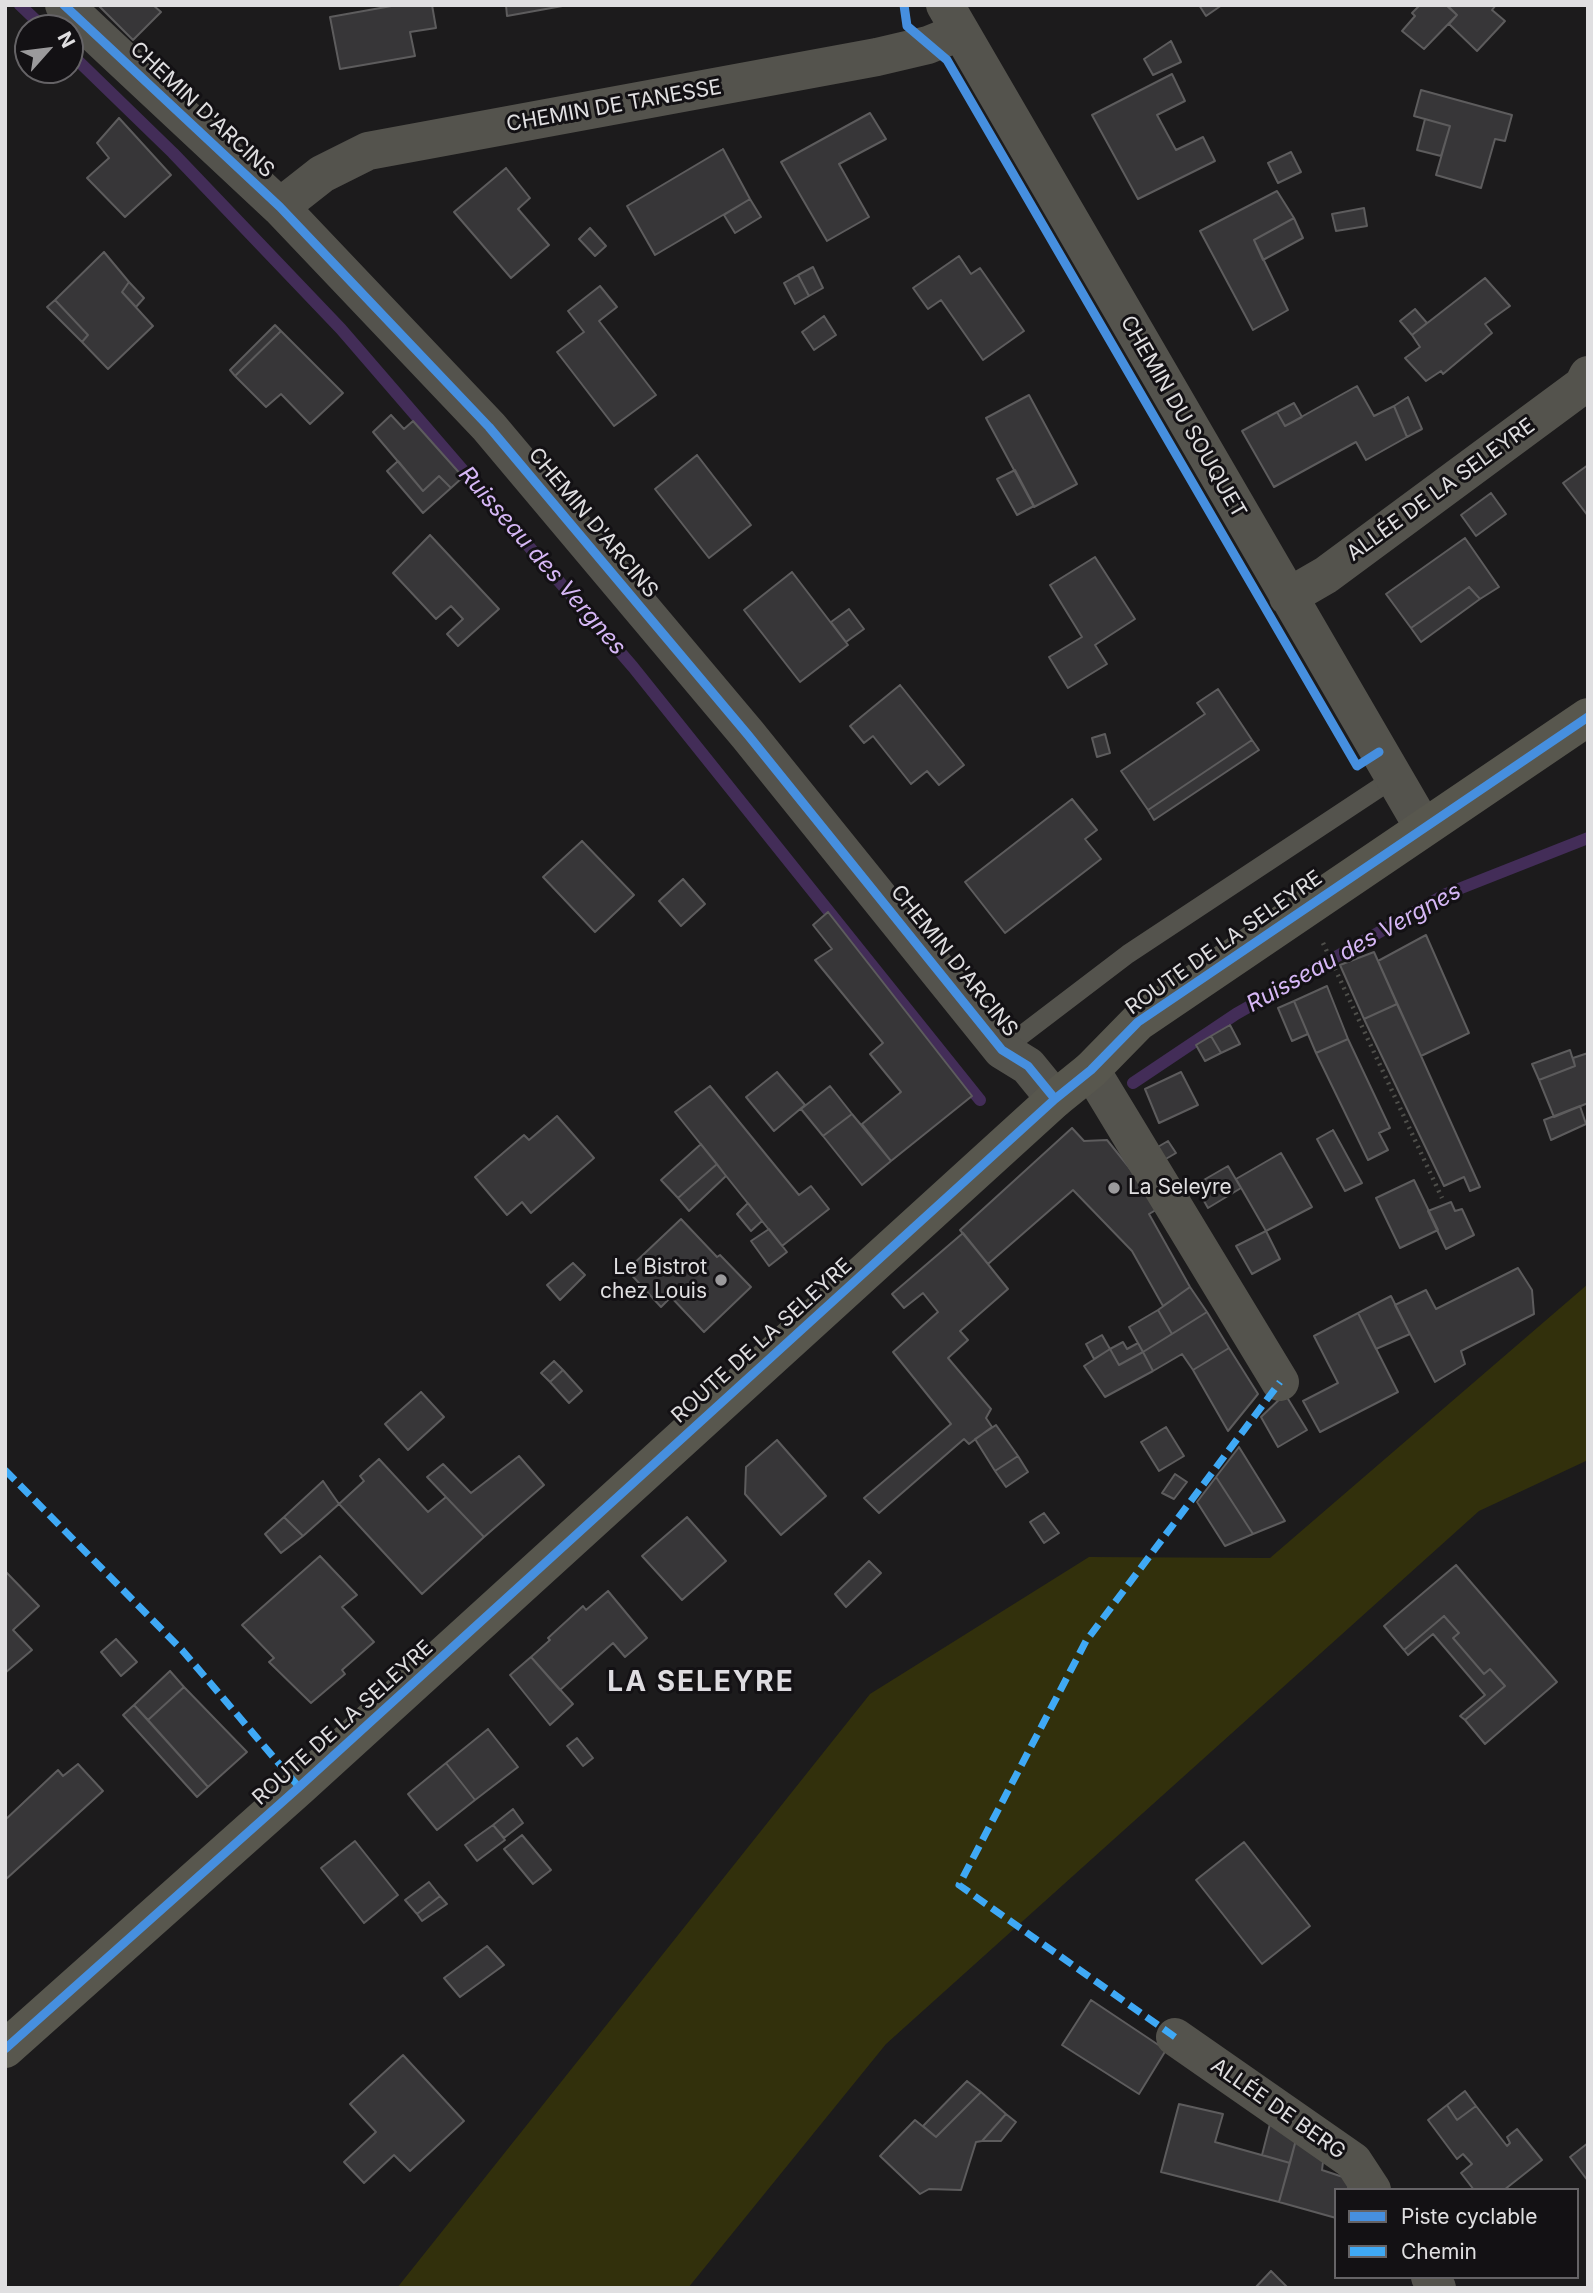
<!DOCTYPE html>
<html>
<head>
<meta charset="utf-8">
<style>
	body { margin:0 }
	#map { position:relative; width:1593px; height:2293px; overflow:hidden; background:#1c1b1c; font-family:Inter,sans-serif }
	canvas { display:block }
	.frame { position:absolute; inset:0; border:7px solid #e0dfe1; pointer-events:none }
	.legend { position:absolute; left:1334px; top:2188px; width:245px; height:91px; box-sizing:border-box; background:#131114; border:2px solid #656366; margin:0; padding:9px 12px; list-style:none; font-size:21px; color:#e0dfe1 }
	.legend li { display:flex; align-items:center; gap:14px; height:35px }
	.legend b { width:35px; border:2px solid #656366 }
	.north { position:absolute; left:14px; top:14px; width:70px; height:70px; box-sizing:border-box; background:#131114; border:2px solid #656366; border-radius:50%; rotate:62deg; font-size:19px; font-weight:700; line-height:28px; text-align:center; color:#e0dfe1 }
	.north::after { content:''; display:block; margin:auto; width:24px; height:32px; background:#9b9a9c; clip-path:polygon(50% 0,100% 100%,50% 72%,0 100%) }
</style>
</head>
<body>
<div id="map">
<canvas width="1593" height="2293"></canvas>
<div class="frame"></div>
<ul class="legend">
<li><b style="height:9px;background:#468fdf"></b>Piste cyclable</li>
<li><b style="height:9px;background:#3fa9f5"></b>Chemin</li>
</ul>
<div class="north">N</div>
</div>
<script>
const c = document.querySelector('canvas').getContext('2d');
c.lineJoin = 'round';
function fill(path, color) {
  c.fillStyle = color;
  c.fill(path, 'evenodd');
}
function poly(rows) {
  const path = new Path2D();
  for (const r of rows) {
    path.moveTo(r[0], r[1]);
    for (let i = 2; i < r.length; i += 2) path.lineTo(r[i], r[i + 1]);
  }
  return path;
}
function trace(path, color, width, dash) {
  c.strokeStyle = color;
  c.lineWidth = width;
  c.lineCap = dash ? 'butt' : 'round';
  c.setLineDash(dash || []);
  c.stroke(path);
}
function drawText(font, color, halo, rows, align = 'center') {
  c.font = font + ' Inter,sans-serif';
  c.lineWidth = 6;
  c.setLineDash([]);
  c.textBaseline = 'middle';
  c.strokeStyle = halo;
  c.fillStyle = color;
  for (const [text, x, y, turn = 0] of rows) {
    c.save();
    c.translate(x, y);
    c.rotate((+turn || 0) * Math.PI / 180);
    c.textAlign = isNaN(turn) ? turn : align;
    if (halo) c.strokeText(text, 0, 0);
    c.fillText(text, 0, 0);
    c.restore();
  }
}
const green = poly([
	[1588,1284,1588,1460,1479,1511,886,2044,688,2288,397,2288,870,1694,1089,1557,1270,1558]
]);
const stream = poly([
	[20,5,44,28],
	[70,53,173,153,341,329,633,667,980,1100],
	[1133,1083,1236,1014,1446,894,1588,838]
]);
const building = poly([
	[98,5,153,5,161,12,133,40,98,5],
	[397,5,432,5,436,28,410,32,415,56,340,69,330,17,397,5],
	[506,5,568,5,507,16,506,5],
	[1199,5,1222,5,1206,16,1199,5],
	[1420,5,1446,5,1457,15,1424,49,1402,31,1415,16,1412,13,1420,5],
	[1447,5,1496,5,1492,10,1505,21,1477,51,1449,24,1457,15,1447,5],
	[1171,41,1181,62,1153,75,1144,59,1171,41],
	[1172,74,1185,101,1157,115,1176,150,1203,137,1215,161,1138,199,1092,115,1172,74],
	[1421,90,1512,115,1505,141,1495,139,1481,188,1436,175,1450,126,1414,116,1421,90],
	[870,113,886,139,839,164,869,217,827,241,781,162,870,113],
	[119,118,171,175,125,217,87,178,109,158,97,143,119,118],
	[1425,119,1450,126,1441,156,1417,150,1425,119],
	[723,149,750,199,655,255,627,206,723,149],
	[1291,152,1301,172,1278,183,1268,163,1291,152],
	[506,168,530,198,518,209,549,245,511,278,454,212,506,168],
	[1277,191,1294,218,1254,240,1288,310,1253,330,1200,231,1277,191],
	[750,199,761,217,735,233,724,215,750,199],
	[1364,208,1367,226,1336,231,1332,214,1364,208],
	[1294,218,1303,238,1263,260,1254,240,1294,218],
	[590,228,606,246,595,256,579,239,590,228],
	[104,252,129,282,122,292,153,326,108,369,82,342,88,335,55,300,104,252],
	[959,256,971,274,980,268,1024,331,983,360,941,300,928,309,913,288,959,256],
	[813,267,823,288,809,296,798,275,813,267],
	[798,275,809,296,795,304,784,283,798,275],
	[1485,278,1510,306,1485,324,1492,333,1443,374,1441,371,1426,381,1405,358,1420,347,1412,335,1485,278],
	[129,282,144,298,136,307,122,292,129,282],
	[600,286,617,307,599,321,656,395,614,426,557,352,584,332,568,311,600,286],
	[55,300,88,335,82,342,47,307,55,300],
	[1415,309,1427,323,1412,335,1400,321,1415,309],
	[824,316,836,335,814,350,802,332,824,316],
	[275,325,281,331,235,376,230,370,275,325],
	[281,331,343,393,310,424,281,394,266,407,235,376,281,331],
	[1357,386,1374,416,1394,406,1407,437,1366,460,1356,442,1274,487,1242,431,1277,412,1285,426,1357,386],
	[1029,395,1077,484,1034,507,986,418,1029,395],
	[1408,397,1422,429,1407,437,1394,406,1408,397],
	[1294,403,1302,417,1285,426,1277,412,1294,403],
	[391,415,404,429,413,421,463,477,451,488,439,476,423,491,373,432,391,415],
	[697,455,751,525,709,558,655,489,697,455],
	[398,461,423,491,439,476,451,488,423,513,387,471,398,461],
	[1588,465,1588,516,1563,483,1588,465],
	[1015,470,1034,506,1017,515,997,479,1015,470],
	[1491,493,1506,514,1476,536,1461,515,1491,493],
	[430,535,499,609,458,646,447,634,463,619,451,606,436,619,393,573,430,535],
	[1465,538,1499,587,1480,599,1469,587,1411,628,1386,594,1465,538],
	[1095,557,1135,619,1095,645,1107,664,1068,688,1049,657,1082,637,1050,585,1095,557],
	[792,572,848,645,800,682,744,610,792,572],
	[1469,587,1480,599,1421,642,1411,628,1469,587],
	[849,609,864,629,846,642,831,622,849,609],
	[900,685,964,765,939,785,927,771,911,784,873,736,864,743,850,726,900,685],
	[1218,689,1252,740,1148,810,1121,771,1205,714,1197,703,1218,689],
	[1105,734,1110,753,1097,757,1092,738,1105,734],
	[1252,740,1259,750,1154,820,1148,810,1252,740],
	[1072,799,1097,830,1085,839,1101,859,1005,933,965,882,1072,799],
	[582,841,634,895,595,932,543,877,582,841],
	[683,879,705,904,681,926,659,901,683,879],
	[828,912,972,1096,891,1161,862,1124,901,1092,870,1054,883,1043,815,960,832,949,813,925,828,912],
	[1426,935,1469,1033,1421,1056,1378,961,1426,935],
	[1374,952,1397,1004,1364,1019,1340,965,1374,952],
	[1327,986,1348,1039,1316,1053,1294,1001,1327,986],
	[1294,1001,1308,1034,1292,1041,1278,1008,1294,1001],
	[1397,1004,1421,1056,1480,1187,1470,1191,1464,1177,1444,1186,1364,1019,1397,1004],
	[1230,1025,1240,1044,1221,1053,1211,1036,1230,1025],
	[1211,1036,1221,1053,1205,1061,1196,1045,1211,1036],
	[1348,1039,1390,1128,1379,1133,1388,1150,1368,1160,1316,1053,1348,1039],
	[1570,1050,1575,1066,1539,1080,1532,1064,1570,1050],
	[1588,1053,1588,1103,1554,1117,1539,1080,1575,1066,1573,1058,1588,1053],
	[777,1072,805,1105,774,1131,746,1097,777,1072],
	[1181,1072,1198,1105,1159,1123,1145,1089,1181,1072],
	[710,1086,799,1195,811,1186,829,1209,782,1246,675,1112,710,1086],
	[830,1086,852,1114,823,1136,801,1109,830,1086],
	[1580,1106,1586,1124,1551,1140,1544,1120,1580,1106],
	[852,1114,891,1161,862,1185,823,1136,852,1114],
	[557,1116,594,1158,531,1213,522,1202,507,1215,475,1177,524,1135,529,1140,557,1116],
	[1072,1128,1084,1141,1107,1140,1161,1207,1149,1214,1190,1287,1163,1306,1132,1251,1073,1190,988,1264,960,1230,1072,1128],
	[1333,1130,1362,1183,1345,1191,1317,1139,1333,1130],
	[1168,1141,1176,1153,1164,1160,1156,1148,1168,1141],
	[701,1144,717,1164,678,1198,661,1180,701,1144],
	[1281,1153,1312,1207,1266,1231,1236,1179,1281,1153],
	[717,1164,726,1176,689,1211,678,1198,717,1164],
	[1228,1166,1241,1188,1208,1208,1195,1185,1228,1166],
	[1414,1180,1438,1230,1400,1248,1376,1198,1414,1180],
	[1451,1202,1455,1211,1462,1209,1474,1235,1446,1249,1428,1211,1451,1202],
	[748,1203,762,1221,751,1231,737,1214,748,1203],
	[681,1219,717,1257,720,1255,751,1287,704,1332,671,1297,661,1307,627,1270,681,1219],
	[769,1229,787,1252,769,1266,751,1241,769,1229],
	[1266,1231,1280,1259,1252,1274,1236,1246,1266,1231],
	[963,1233,1008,1289,960,1331,968,1340,948,1358,991,1409,986,1418,992,1427,969,1444,964,1439,879,1513,864,1498,951,1424,893,1352,938,1312,923,1293,904,1308,892,1294,963,1233],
	[573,1263,585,1275,560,1300,547,1285,573,1263],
	[1518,1268,1532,1290,1534,1314,1461,1351,1465,1364,1435,1382,1395,1305,1426,1290,1436,1309,1518,1268],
	[1190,1287,1207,1312,1172,1334,1158,1310,1190,1287],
	[1391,1296,1410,1334,1376,1349,1358,1313,1391,1296],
	[1158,1310,1172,1334,1143,1352,1129,1327,1158,1310],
	[1207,1312,1229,1348,1193,1370,1182,1354,1153,1371,1143,1352,1207,1312],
	[1358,1313,1398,1392,1320,1432,1303,1401,1338,1383,1314,1336,1358,1313],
	[1102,1335,1110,1349,1094,1359,1086,1344,1102,1335],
	[1123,1342,1127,1349,1138,1343,1143,1352,1119,1365,1110,1349,1123,1342],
	[1229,1348,1258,1394,1228,1431,1193,1370,1229,1348],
	[1110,1349,1119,1365,1143,1352,1153,1371,1105,1397,1084,1366,1110,1349],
	[554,1361,563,1370,550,1382,541,1373,554,1361],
	[563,1370,582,1391,569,1403,550,1382,563,1370],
	[421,1392,444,1417,408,1450,385,1424,421,1392],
	[1285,1394,1307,1430,1278,1447,1261,1417,1285,1394],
	[996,1425,1018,1456,995,1471,975,1439,996,1425],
	[1166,1427,1184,1456,1159,1471,1141,1442,1166,1427],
	[777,1440,826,1496,781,1535,745,1494,746,1467,777,1440],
	[1239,1447,1285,1521,1253,1534,1216,1477,1239,1447],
	[519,1456,544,1485,484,1537,427,1477,443,1464,471,1493,519,1456],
	[1018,1456,1028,1472,1006,1487,995,1471,1018,1456],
	[379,1459,428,1512,446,1497,484,1537,422,1594,339,1504,364,1481,360,1476,379,1459],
	[1175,1474,1187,1482,1174,1499,1162,1493,1175,1474],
	[1216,1477,1253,1534,1225,1546,1197,1502,1216,1477],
	[323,1481,339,1504,303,1536,284,1517,323,1481],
	[1044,1513,1059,1533,1044,1543,1030,1522,1044,1513],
	[284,1517,303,1536,281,1553,265,1534,284,1517],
	[687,1517,726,1561,682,1600,642,1556,687,1517],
	[320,1556,357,1595,342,1607,374,1642,342,1670,345,1674,311,1703,269,1662,274,1658,242,1625,320,1556],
	[869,1561,881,1573,846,1607,835,1594,869,1561],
	[1456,1565,1557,1682,1485,1744,1465,1720,1505,1686,1490,1669,1484,1674,1453,1638,1459,1633,1444,1616,1404,1650,1384,1626,1456,1565],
	[5,1571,39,1606,13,1630,32,1650,5,1673,5,1571],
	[608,1591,647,1638,625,1657,613,1643,560,1690,531,1657,550,1640,548,1638,583,1606,586,1610,608,1591],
	[1444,1616,1459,1633,1453,1638,1484,1674,1490,1669,1505,1686,1465,1720,1460,1716,1485,1695,1433,1634,1408,1655,1404,1650,1444,1616],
	[116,1639,137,1662,121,1676,101,1652,116,1639],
	[531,1657,573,1704,550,1725,510,1675,531,1657],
	[170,1671,184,1687,148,1720,134,1705,170,1671],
	[184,1687,247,1752,208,1787,148,1720,184,1687],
	[134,1705,208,1787,197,1797,123,1715,134,1705],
	[488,1729,518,1767,475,1800,446,1763,488,1729],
	[577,1738,593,1758,583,1766,567,1746,577,1738],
	[446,1763,475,1800,437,1830,408,1794,446,1763],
	[78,1764,103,1791,5,1880,5,1820,58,1770,63,1776,78,1764],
	[513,1809,523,1823,504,1838,493,1825,513,1809],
	[493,1825,505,1840,477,1861,465,1845,493,1825],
	[522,1835,551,1870,533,1884,504,1849,522,1835],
	[355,1841,398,1895,364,1923,321,1868,355,1841],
	[1244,1842,1310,1926,1262,1964,1196,1880,1244,1842],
	[429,1882,440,1896,417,1914,405,1900,429,1882],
	[440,1896,447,1904,422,1921,417,1914,440,1896],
	[487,1946,504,1965,460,1997,444,1978,487,1946],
	[1091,2000,1166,2050,1139,2094,1062,2045,1091,2000],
	[403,2055,464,2121,410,2171,394,2155,364,2183,344,2162,376,2132,350,2104,403,2055],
	[967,2081,981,2092,936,2137,923,2126,967,2081],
	[1465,2091,1476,2106,1457,2120,1447,2105,1465,2091],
	[981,2092,1006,2114,982,2141,976,2142,961,2190,929,2189,920,2194,880,2156,915,2120,936,2137,981,2092],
	[1179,2104,1223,2114,1215,2142,1290,2163,1279,2202,1161,2172,1179,2104],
	[1447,2105,1457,2120,1476,2106,1507,2146,1510,2143,1507,2137,1517,2129,1542,2160,1504,2190,1474,2190,1461,2173,1472,2164,1463,2154,1457,2159,1428,2120,1447,2105],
	[1006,2114,1016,2122,1001,2141,982,2141,1006,2114],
	[1271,2120,1297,2136,1290,2163,1262,2155,1271,2120],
	[1297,2136,1324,2154,1322,2170,1349,2179,1348,2190,1336,2190,1336,2218,1279,2202,1297,2136],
	[1588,2143,1588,2181,1570,2157,1588,2143],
	[1271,2271,1288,2288,1255,2288,1271,2271]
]);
const path = poly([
	[1323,943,1442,1198]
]);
const lane = poly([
	[1002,1050,1128,954,1394,778]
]);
const street = poly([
	[64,5,280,207,489,427,748,735,1002,1050,1028,1066,1055,1099],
	[945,5,1423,827],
	[280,207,322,174,368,151,877,57,928,45,960,32],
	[1288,597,1326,575,1583,385,1588,375],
	[1091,1070,1280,1382],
	[1175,2037,1353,2161,1372,2190],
	[1430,2277,1437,2288]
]);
const secondary = poly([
	[5,2049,299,1787,1055,1099,1091,1070,1138,1022,1588,717]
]);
const quiet = poly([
	[5,1470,182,1650,299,1787],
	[1175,2037,959,1885,1086,1641,1280,1382]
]);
const cycleway = poly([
	[64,5,280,207,489,427,748,735,1002,1050,1028,1066,1055,1099],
	[904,5,907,26,947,60,1357,766,1379,752],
	[5,2049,299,1787,1055,1099,1091,1070,1138,1022,1588,717]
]);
const markers = [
	[1114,1188,7,"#9b9a9c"],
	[721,1280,7,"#9b9a9c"]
];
const streetNames = [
	["CHEMIN DE TANESSE",614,106,-10],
	["CHEMIN D'ARCINS",202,110,43],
	["CHEMIN DU SOUQUET",1183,417,60],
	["ALLÉE DE LA SELEYRE",1441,490,-36],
	["CHEMIN D'ARCINS",593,523,50],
	["ROUTE DE LA SELEYRE",1224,943,-35],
	["CHEMIN D'ARCINS",954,961,51],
	["ROUTE DE LA SELEYRE",762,1341,-42],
	["ROUTE DE LA SELEYRE",343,1723,-42],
	["ALLÉE DE BERG",1278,2109,35]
];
const poiNames = [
	["La Seleyre",1128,1188],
	["Le Bistrot",707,1268,"right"],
	["chez Louis",707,1292,"right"]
];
const waterNames = [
	["Ruisseau des Vergnes",542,561,49],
	["Ruisseau des Vergnes",1354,948,-29]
];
const districtNames = [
	["LA SELEYRE",701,1683]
];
fill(green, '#32300c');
trace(stream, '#432d58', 12);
fill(building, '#373638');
trace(building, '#5d5c5d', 2);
trace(path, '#4e4e4a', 4.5, [2, 5]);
trace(lane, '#54534d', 19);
trace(street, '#54534d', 38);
trace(secondary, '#58574e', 38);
trace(quiet, '#3fa9f5', 7, [14, 7]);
trace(cycleway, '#468fdf', 9);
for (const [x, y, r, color] of markers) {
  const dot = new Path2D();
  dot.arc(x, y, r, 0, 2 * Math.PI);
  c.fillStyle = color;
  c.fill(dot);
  trace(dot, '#131114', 2.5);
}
drawText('21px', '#e0dfe1', '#131114', streetNames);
drawText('21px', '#e0dfe1', '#131114', poiNames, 'left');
drawText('italic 23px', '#d6b7f6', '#131114', waterNames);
c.letterSpacing = '2px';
drawText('bold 28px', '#dedce0', '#131114', districtNames);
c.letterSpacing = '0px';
</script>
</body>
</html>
